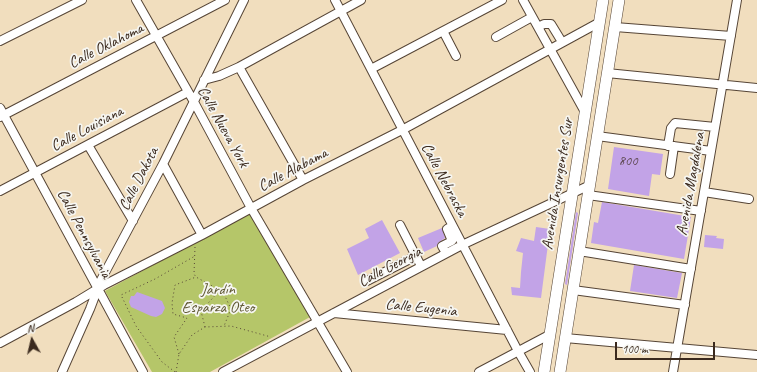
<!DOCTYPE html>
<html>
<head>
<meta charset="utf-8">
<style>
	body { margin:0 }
	#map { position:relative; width:757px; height:372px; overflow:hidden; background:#f1debe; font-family:Caveat,sans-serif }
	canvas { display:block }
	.north { position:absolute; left:12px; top:320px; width:40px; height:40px; -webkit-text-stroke:3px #f6f6f2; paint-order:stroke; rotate:352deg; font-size:11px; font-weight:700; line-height:16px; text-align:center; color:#3b2a1e }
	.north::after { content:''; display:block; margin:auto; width:14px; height:18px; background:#3b2a1e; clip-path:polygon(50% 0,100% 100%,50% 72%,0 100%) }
	.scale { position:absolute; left:615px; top:342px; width:100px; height:18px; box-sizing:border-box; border:2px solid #3b2a1e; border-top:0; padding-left:5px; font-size:12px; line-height:14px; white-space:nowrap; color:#3b2a1e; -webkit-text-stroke:3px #f6f6f2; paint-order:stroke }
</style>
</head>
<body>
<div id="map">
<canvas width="757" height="372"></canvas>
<div class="north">N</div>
<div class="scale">100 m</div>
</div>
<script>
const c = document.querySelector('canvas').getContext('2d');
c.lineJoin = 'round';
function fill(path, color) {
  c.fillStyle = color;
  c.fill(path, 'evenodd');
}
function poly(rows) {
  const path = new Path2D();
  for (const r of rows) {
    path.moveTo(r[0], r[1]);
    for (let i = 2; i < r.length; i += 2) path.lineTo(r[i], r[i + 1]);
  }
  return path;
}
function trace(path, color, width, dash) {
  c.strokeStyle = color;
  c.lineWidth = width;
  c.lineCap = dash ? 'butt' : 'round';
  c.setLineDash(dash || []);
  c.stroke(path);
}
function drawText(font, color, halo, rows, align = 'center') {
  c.font = font + ' Caveat,sans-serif';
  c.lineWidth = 3.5;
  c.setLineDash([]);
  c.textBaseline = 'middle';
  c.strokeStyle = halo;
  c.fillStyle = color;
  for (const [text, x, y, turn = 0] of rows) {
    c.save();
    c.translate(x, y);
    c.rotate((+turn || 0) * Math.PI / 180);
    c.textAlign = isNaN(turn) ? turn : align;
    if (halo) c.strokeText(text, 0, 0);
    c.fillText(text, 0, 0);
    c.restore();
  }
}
const green = poly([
	[253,211,310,317,210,372,152,372,105,291]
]);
const building = poly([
	[614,147,663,154,660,175,652,174,649,196,608,189],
	[602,202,691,217,684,259,591,243,594,222,598,223],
	[576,212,578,213,567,285,565,284],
	[382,220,400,253,358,275,347,249,369,238,365,229],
	[536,227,550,229,541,298,512,295,511,287,520,288,521,272,523,253,516,251,521,238,534,241],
	[442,228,445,238,438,243,437,246,424,252,418,238],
	[705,235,717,236,716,238,724,239,723,249,704,247],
	[634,265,682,273,677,298,630,291],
	[137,292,162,301,165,308,162,314,156,317,151,316,131,307,129,302,131,296,134,296]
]);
const path = poly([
	[195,247,194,274,196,277,223,292,231,309,224,326],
	[205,327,201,311,220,290],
	[179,354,174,337,187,318,173,314,172,303,175,285,196,277],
	[175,372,162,362,136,326,121,295,155,279,195,256],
	[176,372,179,354,192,335,205,327,231,326,271,337]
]);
const minor = poly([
	[136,0,194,102,251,208,347,372],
	[335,0,518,351,530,372],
	[523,0,585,112],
	[538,27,544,24,551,24,562,42],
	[615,27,731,36],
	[443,31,456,56],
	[496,37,532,17],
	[0,41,82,0],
	[239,67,303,180],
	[371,69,502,0],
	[607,73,757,88],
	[204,80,219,76,239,67,361,0],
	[0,108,143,372],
	[0,117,225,0],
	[597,136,711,151],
	[88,145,133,221],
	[668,146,671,128,675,123,715,127],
	[163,164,202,235],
	[670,174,674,146],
	[0,191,188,92],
	[704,192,749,199],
	[588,195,701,211],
	[400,225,421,266],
	[579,251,691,269],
	[446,253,442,246,452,241,447,229,452,226],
	[367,281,416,256],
	[573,290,685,305],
	[334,313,507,330],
	[565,338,757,355],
	[0,343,76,302,104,285,202,235,303,180,402,130,600,22],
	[62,372,90,309,101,280,163,164,244,0],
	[223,372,462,245,590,185],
	[479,372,549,335],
	[673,372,737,0]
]);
const major = poly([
	[544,372,603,0],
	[560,372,619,0]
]);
const numberNames = [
	["800",628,161]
];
const streetNames = [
	["Calle Oklahoma",106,46,-27],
	["Calle Nueva York",223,127,61],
	["Calle Louisiana",87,129,-28],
	["Calle Alabama",293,170,-28],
	["Calle Dakota",139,179,-63],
	["Calle Nebraska",444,180,62],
	["Avenida Insurgentes Sur",558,184,-81],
	["Avenida Magdalena",691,184,-80],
	["Calle Pennsylvania",84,234,62],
	["Calle Georgia",390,267,-28],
	["Calle Eugenia",421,308,6]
];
const parkNames = [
	["Jardín",218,290],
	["Esparza Oteo",218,308]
];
fill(green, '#b5c669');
fill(building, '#c2a3e7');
trace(minor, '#564536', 10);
trace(major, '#564536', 12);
trace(path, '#564536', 1, [1, 3]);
trace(minor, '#fff', 8);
trace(major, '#fff', 11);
drawText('14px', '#5d4850', null, numberNames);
drawText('16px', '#3b2a1e', '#f6f6f2', streetNames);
drawText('16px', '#605934', '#f6f6f2', parkNames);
</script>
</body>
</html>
